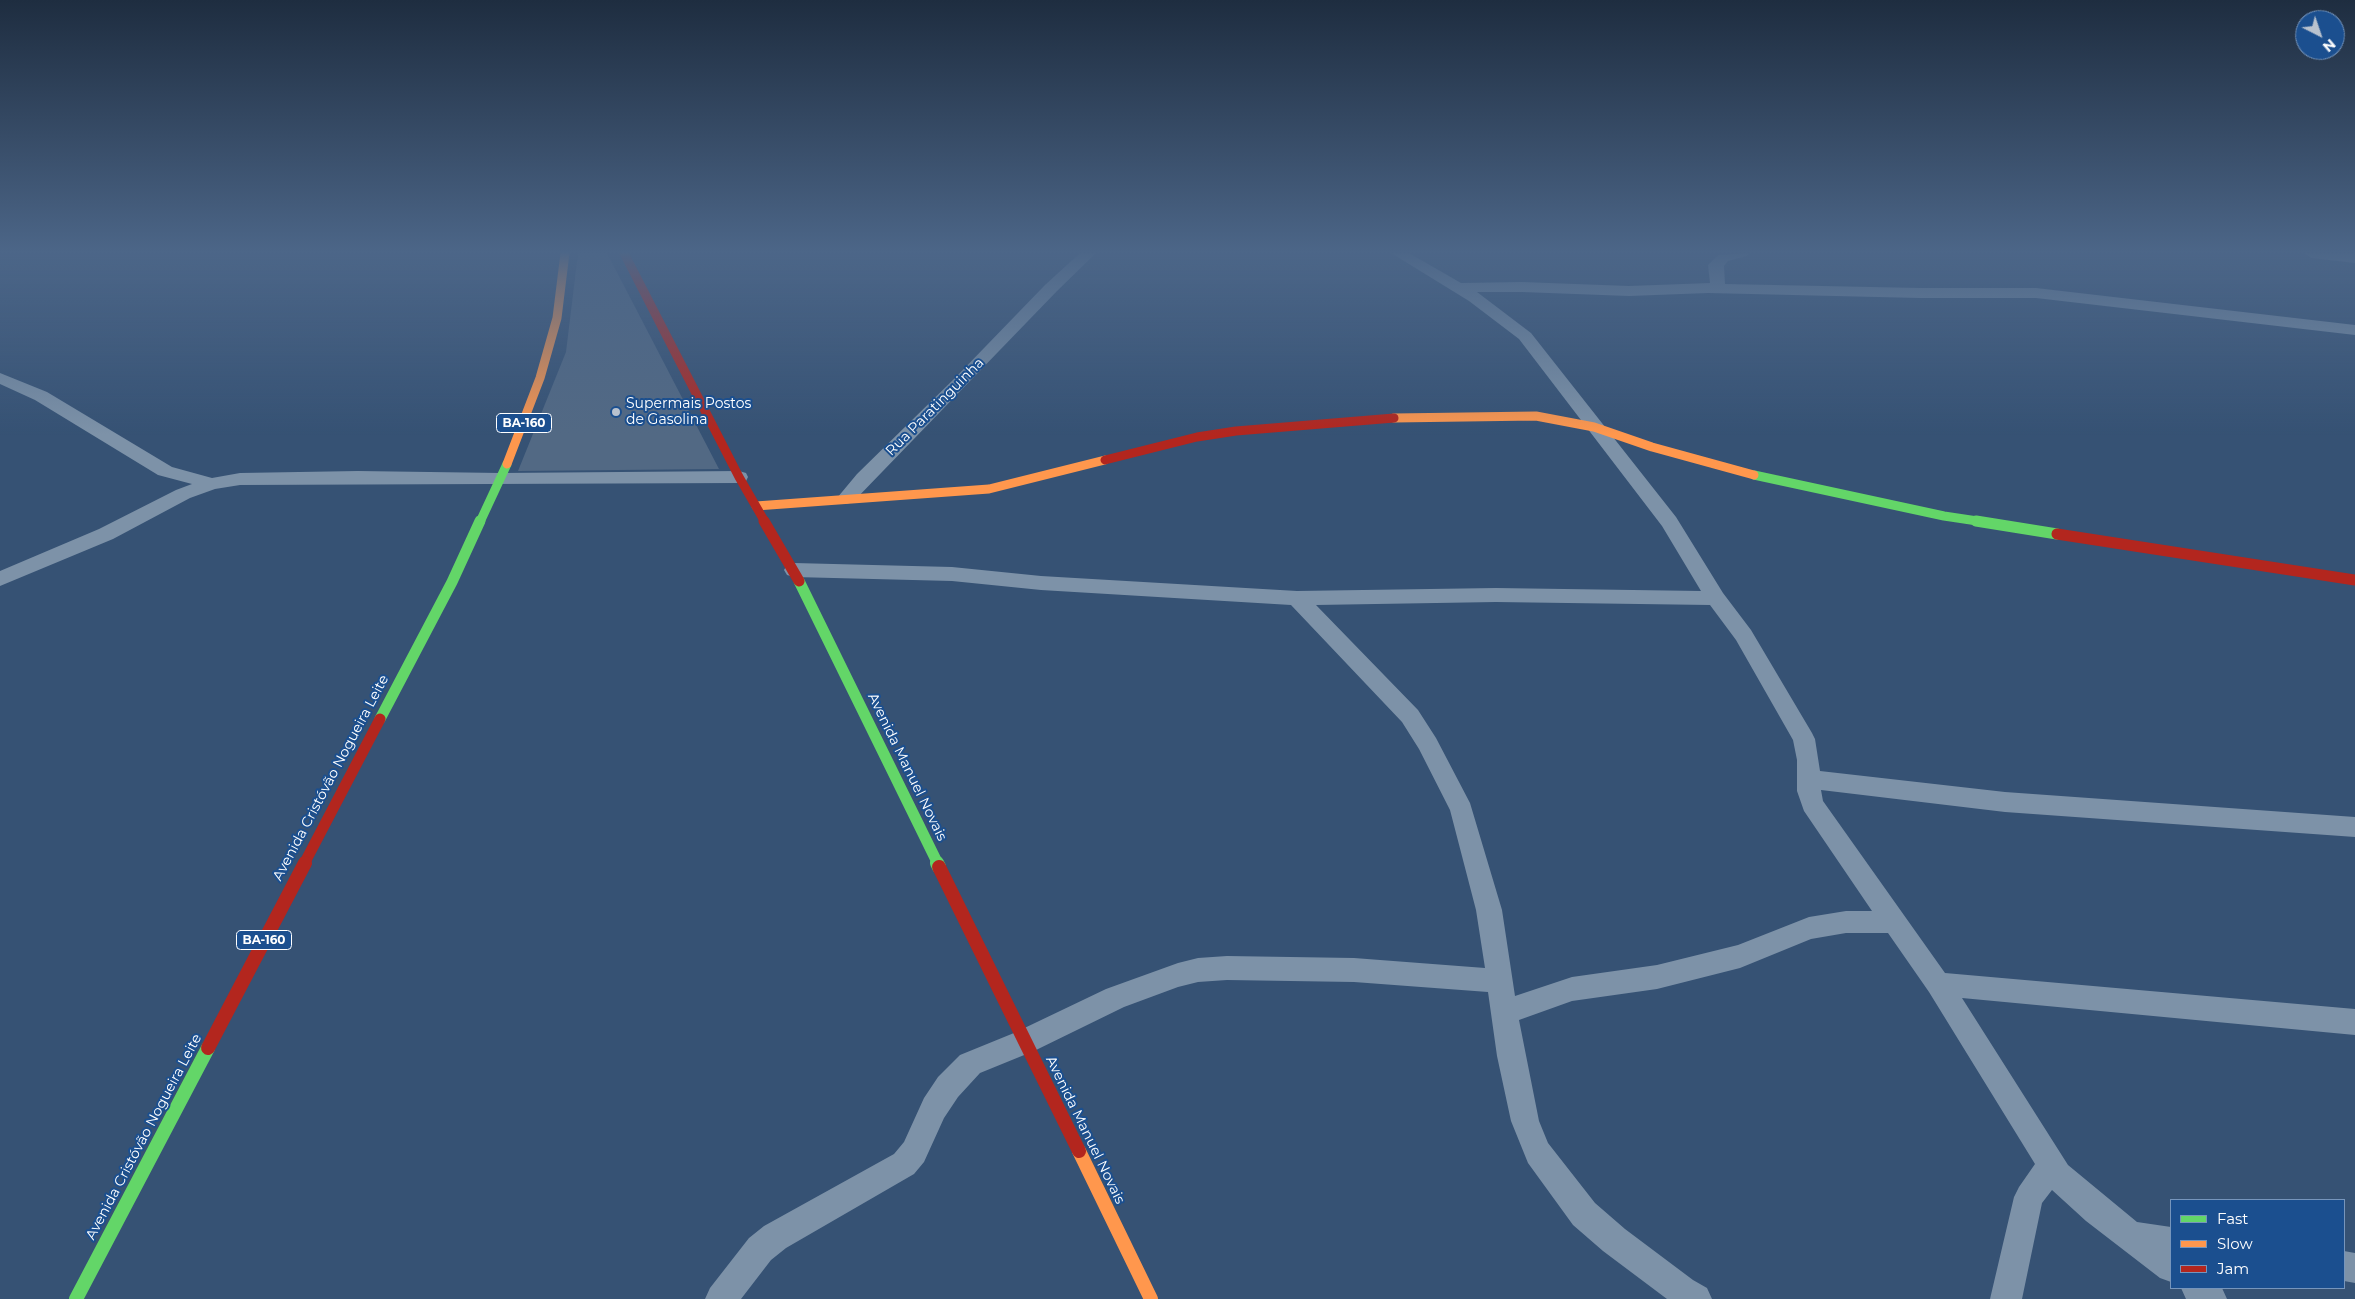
<!DOCTYPE html>
<html>
<head>
<meta charset="utf-8">
<style>
	body { margin:0 }
	#map { position:relative; width:2355px; height:1299px; overflow:hidden; background:#365274; font-family:Montserrat,sans-serif }
	canvas { display:block }
	.legend { position:absolute; left:2170px; top:1199px; width:175px; height:90px; box-sizing:border-box; background:#1b4f8f; border:1px solid #7695bc; margin:0; padding:6px 9px; list-style:none; font-size:15px; color:#fff }
	.legend li { display:flex; align-items:center; gap:10px; height:25px }
	.legend b { width:25px; border:1px solid #7695bc }
	.north { position:absolute; left:2295px; top:10px; width:50px; height:50px; box-sizing:border-box; background:#1b4f8f; border:1px solid #7695bc; border-radius:50%; rotate:139deg; font-size:14px; font-weight:700; line-height:20px; text-align:center; color:#fff }
	.north::after { content:''; display:block; margin:auto; width:18px; height:22px; background:#b9c2ce; clip-path:polygon(50% 0,100% 100%,50% 72%,0 100%) }
</style>
</head>
<body>
<div id="map">
<canvas width="2355" height="1299"></canvas>
<ul class="legend">
<li><b style="height:6px;background:#63d668"></b>Fast</li>
<li><b style="height:6px;background:#ff974d"></b>Slow</li>
<li><b style="height:6px;background:#b3261e"></b>Jam</li>
</ul>
<div class="north">N</div>
</div>
<script>
const c = document.querySelector('canvas').getContext('2d');
c.lineJoin = 'round';
function fill(path, color) {
  c.fillStyle = color;
  c.fill(path, 'evenodd');
}
function poly(rows) {
  const path = new Path2D();
  for (const r of rows) {
    path.moveTo(r[0], r[1]);
    for (let i = 2; i < r.length; i += 2) path.lineTo(r[i], r[i + 1]);
  }
  return path;
}
function trace(path, color, width, dash) {
  c.strokeStyle = color;
  c.lineWidth = width;
  c.lineCap = dash ? 'butt' : 'round';
  c.setLineDash(dash || []);
  c.stroke(path);
}
function drawText(font, color, halo, rows, align = 'center') {
  c.font = font + ' Montserrat,sans-serif';
  c.lineWidth = 4;
  c.setLineDash([]);
  c.textBaseline = 'middle';
  c.strokeStyle = halo;
  c.fillStyle = color;
  for (const [text, x, y, turn = 0] of rows) {
    c.save();
    c.translate(x, y);
    c.rotate((+turn || 0) * Math.PI / 180);
    c.textAlign = isNaN(turn) ? turn : align;
    if (halo) c.strokeText(text, 0, 0);
    c.fillText(text, 0, 0);
    c.restore();
  }
}
const building = poly([
	[578,253,607,253,719,469,518,471,566,352]
]);
const street = poly([
	[1080,253,1096,253,1057,291,853,502,846,504,839,502,837,498,857,474,956,377,1045,285,1080,253],
	[1391,253,1409,253,1461,283,1522,282,1629,286,1710,283,1708,265,1718,255,1749,253,1747,256,1728,261,1724,266,1725,284,1920,288,2036,288,2355,325,2355,335,2036,298,1920,298,1708,293,1629,296,1522,292,1477,292,1531,333,1676,517,1723,593,1751,630,1812,733,1815,739,1820,771,2005,792,2355,817,2355,837,2005,812,1821,790,1823,801,1945,973,2355,1009,2355,1035,1962,998,2068,1165,2137,1222,2171,1227,2171,1282,2160,1278,2086,1221,2052,1190,2042,1203,2022,1299,1990,1299,2014,1197,2019,1187,2035,1164,1929,992,1888,933,1846,933,1811,939,1740,968,1657,989,1572,1001,1519,1020,1539,1121,1548,1143,1595,1203,1625,1229,1693,1280,1707,1288,1712,1299,1667,1299,1603,1251,1573,1225,1528,1163,1511,1121,1497,1056,1488,992,1354,982,1227,980,1198,982,1178,987,1124,1007,1034,1051,980,1073,958,1097,944,1118,924,1162,914,1174,786,1248,771,1260,741,1299,705,1299,710,1288,749,1238,764,1226,894,1154,904,1142,924,1098,938,1077,960,1055,1014,1033,1106,989,1178,963,1198,958,1227,956,1354,958,1485,968,1476,910,1450,810,1419,749,1402,722,1291,605,1041,590,952,581,794,577,787,575,784,570,787,565,794,563,952,567,1041,576,1297,591,1496,588,1701,591,1662,526,1519,339,1469,301,1391,253],
	[1496,602,1710,605,1736,640,1793,740,1797,760,1797,791,1804,811,1872,911,1846,911,1809,917,1738,945,1657,965,1572,977,1515,996,1502,910,1470,803,1436,738,1418,710,1316,605,1496,602],
	[2304,253,2355,253,2355,263,2311,258,2304,253],
	[0,373,47,392,172,467,212,478,240,473,358,471,501,473,739,471,746,473,748,477,746,481,739,483,240,485,215,489,190,498,113,539,0,586,0,571,99,529,176,490,192,484,158,475,35,400,0,384,0,373],
	[2344,1251,2355,1253,2355,1283,2344,1281,2344,1251],
	[2181,1288,2222,1288,2227,1299,2186,1299,2181,1288]
]);
const fastFar2 = poly([
	[1754,475,1944,516,1984,522],
	[480,522,507,464]
]);
const fastFar1 = poly([
	[1976,521,2057,534],
	[799,581,938,864],
	[380,719,452,582,480,521]
]);
const fast = poly([
	[937,863,939,867],
	[76,1299,208,1048]
]);
const slowFar1 = poly([
	[1394,418,1536,416,1594,427,1652,447,1754,475],
	[507,464,540,378,557,318,565,253],
	[756,506,989,489,1105,460]
]);
const slow = poly([
	[1079,1151,1151,1299]
]);
const jamFar2 = poly([
	[624,253,739,477,765,522],
	[1105,460,1197,437,1236,431,1394,418]
]);
const jamFar1 = poly([
	[764,521,799,581],
	[2057,534,2355,580],
	[304,864,380,719]
]);
const jam = poly([
	[939,867,1079,1151],
	[208,1048,305,863]
]);
const markers = [
	[616,412,5,"#b9c2ce"]
];
const shields = [
	[524,423,55],
	[264,940,55]
];
const shieldNames = [
	["BA-160",524,423],
	["BA-160",264,940]
];
const poiNames = [
	["Supermais Postos",626,404],
	["de Gasolina",626,420]
];
const streetNames = [
	["Rua Paratinguinha",935,407,-45],
	["Avenida Manuel Novais",907,767,64],
	["Avenida Cristóvão Nogueira Leite",331,778,-62],
	["Avenida Manuel Novais",1085,1130,64],
	["Avenida Cristóvão Nogueira Leite",144,1137,-62]
];
fill(building, '#526984');
fill(street, '#7d92a8');
trace(fastFar2, '#63d668', 9);
trace(fastFar1, '#63d668', 11);
trace(fast, '#63d668', 14);
trace(slowFar1, '#ff974d', 9);
trace(slow, '#ff974d', 14);
trace(jamFar2, '#b3261e', 9);
trace(jamFar1, '#b3261e', 11);
trace(jam, '#b3261e', 14);
const sky = c.createLinearGradient(0, 0, 0, 435);
sky.addColorStop(0, '#1e2d40');
sky.addColorStop(0.58, '#4c6688');
sky.addColorStop(1, '#4c668800');
c.fillStyle = sky;
c.fillRect(0, 0, 2355, 435);
for (const [x, y, r, color] of markers) {
  const dot = new Path2D();
  dot.arc(x, y, r, 0, 2 * Math.PI);
  c.fillStyle = color;
  c.fill(dot);
  trace(dot, '#1b4f8f', 2);
}
for (const [x, y, w] of shields) {
  const box = new Path2D();
  box.roundRect(x - w / 2, y - 9.5, w, 19, 4);
  c.fillStyle = '#1b4f8f';
  c.fill(box);
  trace(box, '#fff', 1);
}
drawText('bold 12px', '#fff', null, shieldNames);
drawText('14px', '#fff', '#1b4f8f', poiNames, 'left');
drawText('14px', '#fff', '#1b4f8f', streetNames);
</script>
</body>
</html>
